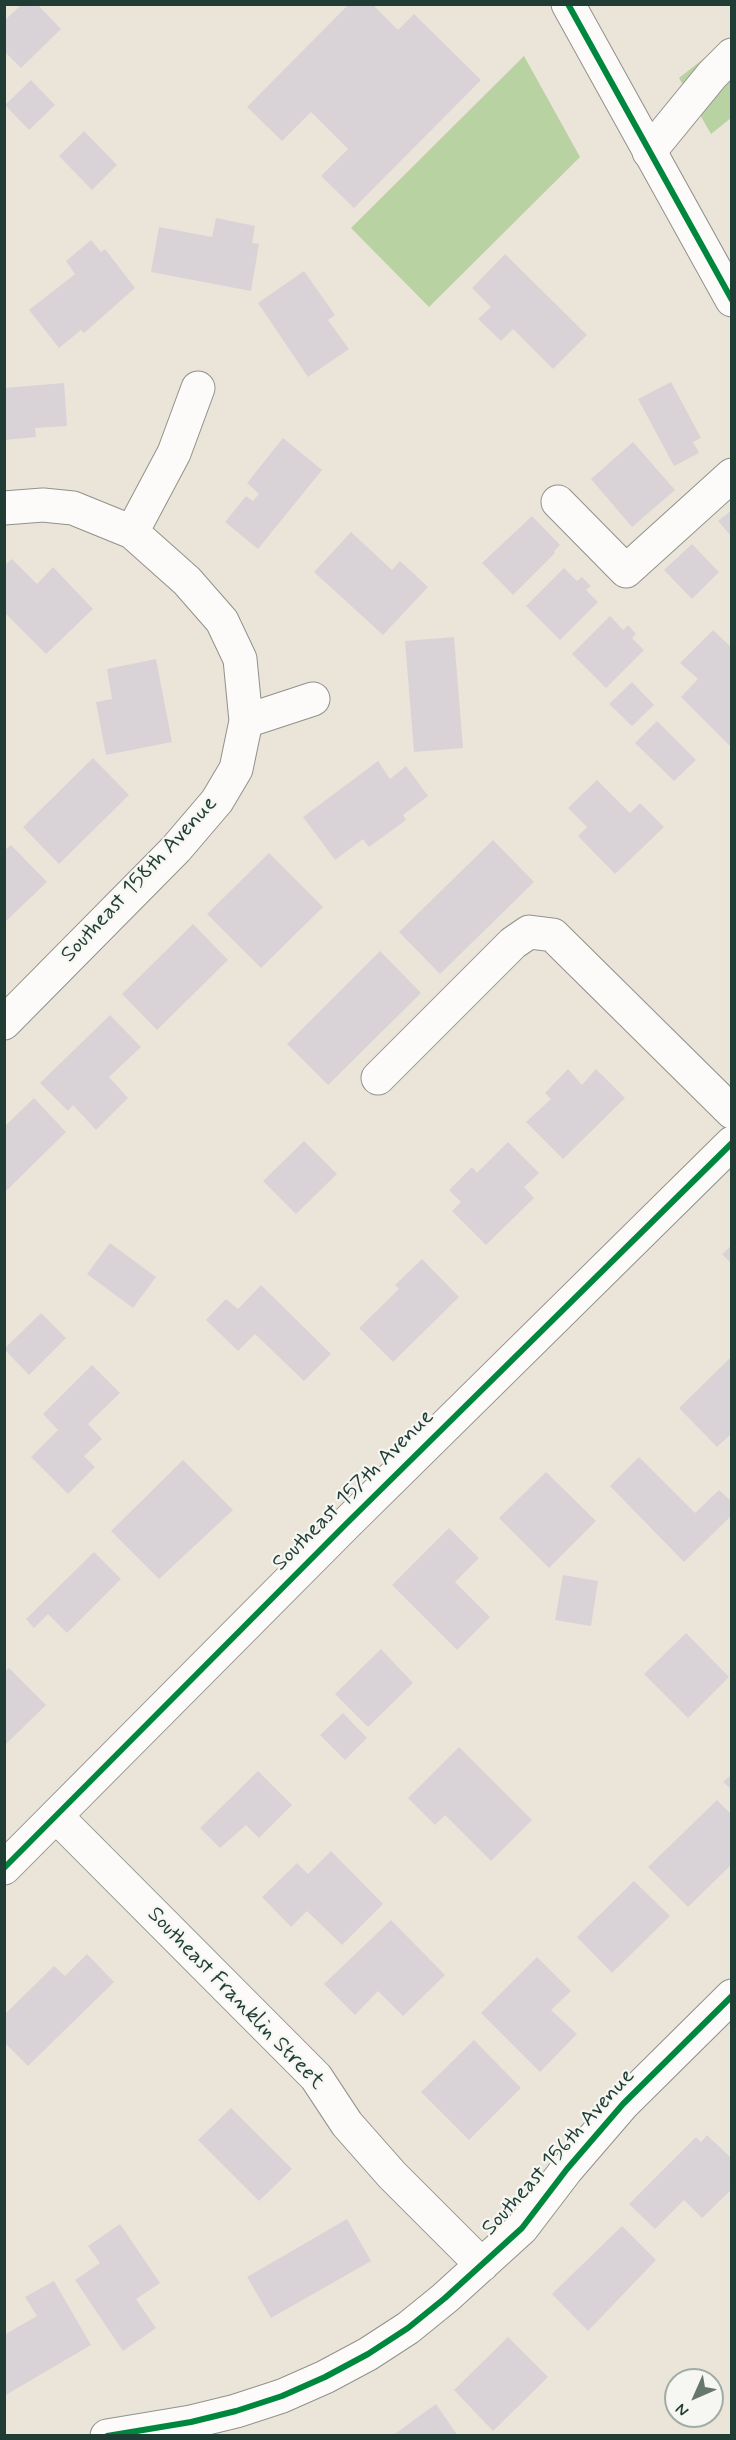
<!DOCTYPE html>
<html>
<head>
<meta charset="utf-8">
<style>
	body { margin:0 }
	#map { position:relative; width:736px; height:2440px; overflow:hidden; background:#ebe4d9; font-family:Mynerve,sans-serif }
	canvas { display:block }
	.frame { position:absolute; inset:0; border:6px solid #1f3d34; pointer-events:none }
	.north { position:absolute; left:664px; top:2368px; width:60px; height:60px; box-sizing:border-box; background:#f6f6f2; border:2px solid #a0aca6; border-radius:50%; rotate:225deg; font-size:16px; font-weight:700; line-height:24px; text-align:center; color:#1f3d34 }
	.north::after { content:''; display:block; margin:auto; width:21px; height:27px; background:#66776e; clip-path:polygon(50% 0,100% 100%,50% 72%,0 100%) }
</style>
</head>
<body>
<div id="map">
<canvas width="736" height="2440"></canvas>
<div class="frame"></div>
<div class="north">N</div>
</div>
<script>
const c = document.querySelector('canvas').getContext('2d');
c.lineJoin = 'round';
function fill(path, color) {
  c.fillStyle = color;
  c.fill(path, 'evenodd');
}
function poly(rows) {
  const path = new Path2D();
  for (const r of rows) {
    path.moveTo(r[0], r[1]);
    for (let i = 2; i < r.length; i += 2) path.lineTo(r[i], r[i + 1]);
  }
  return path;
}
function trace(path, color, width, dash) {
  c.strokeStyle = color;
  c.lineWidth = width;
  c.lineCap = dash ? 'butt' : 'round';
  c.setLineDash(dash || []);
  c.stroke(path);
}
function drawText(font, color, halo, rows, align = 'center') {
  c.font = font + ' Mynerve,sans-serif';
  c.lineWidth = 4.5;
  c.setLineDash([]);
  c.textBaseline = 'middle';
  c.strokeStyle = halo;
  c.fillStyle = color;
  for (const [text, x, y, turn = 0] of rows) {
    c.save();
    c.translate(x, y);
    c.rotate((+turn || 0) * Math.PI / 180);
    c.textAlign = isNaN(turn) ? turn : align;
    if (halo) c.strokeText(text, 0, 0);
    c.fillText(text, 0, 0);
    c.restore();
  }
}
const green = poly([
	[731,37,731,118,711,134,679,78],
	[524,56,580,157,429,307,351,228]
]);
const building = poly([
	[22,4,37,4,61,29,21,68,4,51,4,21],
	[349,4,372,4,398,30,414,14,481,80,354,208,321,176,348,149,311,112,282,141,247,107],
	[31,80,55,105,29,130,5,105],
	[84,131,117,165,92,190,59,156],
	[216,218,255,226,252,243,259,244,251,291,151,272,159,227,212,237],
	[91,240,101,252,105,249,135,288,84,333,81,330,59,348,29,310,75,274,66,261],
	[505,254,587,335,553,369,513,329,501,341,478,319,491,307,472,288],
	[304,271,335,315,328,320,349,349,308,377,258,303],
	[671,382,701,438,693,442,699,453,674,466,638,399],
	[64,383,67,426,35,428,36,437,4,440,4,388],
	[283,438,322,470,258,549,225,522,246,496,253,501,259,494,247,483],
	[633,442,675,490,632,527,591,479],
	[732,510,732,537,718,521],
	[532,516,560,545,554,551,555,553,513,595,482,563],
	[351,532,392,570,400,561,428,587,383,635,314,572],
	[692,544,719,572,692,599,664,570],
	[12,559,37,584,53,567,93,609,46,654,4,612,4,566],
	[564,568,577,581,582,577,591,586,586,590,598,602,560,640,526,606],
	[610,616,623,630,628,625,636,634,632,638,644,650,606,688,572,654],
	[713,630,732,648,732,748,681,697,698,679,680,663],
	[454,637,463,748,414,752,405,641],
	[156,659,172,742,106,755,96,702,112,699,107,669],
	[632,682,654,705,632,726,609,704],
	[657,721,696,760,674,781,635,743],
	[93,758,129,795,59,864,23,827],
	[378,761,390,779,406,766,428,796,403,815,406,820,369,847,363,839,335,860,303,817],
	[597,780,630,813,640,803,664,827,615,874,578,836,587,827,568,808],
	[493,840,534,882,440,974,399,932],
	[11,845,47,882,4,923,4,851],
	[269,853,323,907,261,968,207,914],
	[193,924,228,960,157,1030,122,994],
	[380,951,421,993,328,1085,287,1044],
	[110,1015,141,1047,109,1077,128,1098,96,1130,73,1105,68,1111,40,1083],
	[568,1069,582,1085,596,1069,625,1098,563,1159,526,1122,551,1099,545,1093],
	[34,1098,66,1132,4,1193,4,1127],
	[304,1141,337,1174,296,1214,263,1181],
	[508,1142,539,1173,524,1187,534,1198,486,1245,452,1211,461,1202,449,1190,472,1167,477,1173],
	[110,1243,156,1277,133,1308,87,1274],
	[732,1245,732,1264,722,1254],
	[422,1259,459,1297,393,1362,359,1328,399,1289,395,1285],
	[261,1285,331,1354,304,1381,255,1334,238,1351,206,1320,226,1299,238,1309],
	[41,1313,66,1338,29,1375,4,1349],
	[732,1356,732,1433,717,1447,679,1408],
	[92,1365,120,1393,88,1424,102,1439,84,1456,95,1467,68,1494,31,1457,58,1430,43,1414],
	[639,1457,695,1513,719,1490,732,1502,732,1515,684,1562,610,1486],
	[183,1460,233,1510,159,1579,111,1531],
	[546,1472,596,1521,549,1568,499,1518],
	[449,1528,479,1558,455,1582,490,1617,457,1650,392,1585],
	[94,1552,121,1579,67,1633,48,1614,34,1628,26,1619],
	[563,1575,598,1581,591,1626,555,1620],
	[686,1633,729,1677,688,1718,644,1674],
	[381,1649,413,1683,368,1727,335,1694],
	[9,1668,46,1705,4,1746,4,1672],
	[343,1713,367,1738,345,1760,320,1735],
	[459,1747,532,1820,491,1861,445,1815,435,1825,408,1798],
	[258,1771,292,1805,259,1838,246,1825,220,1848,200,1828],
	[732,1774,732,1790,723,1782],
	[717,1800,732,1815,732,1864,688,1907,648,1867],
	[331,1851,383,1904,342,1945,307,1911,291,1927,262,1897,297,1863,308,1874],
	[634,1881,670,1916,612,1973,577,1937],
	[391,1920,445,1975,403,2016,378,1991,355,2015,324,1984],
	[87,1954,114,1982,28,2066,4,2042,4,2015,54,1966,65,1976],
	[537,1957,571,1991,551,2010,577,2034,540,2072,481,2013],
	[474,2040,521,2088,469,2140,421,2092],
	[231,2108,292,2169,259,2201,198,2140],
	[707,2135,732,2159,732,2189,702,2218,684,2200,655,2229,629,2204,696,2137,701,2142],
	[347,2219,371,2261,271,2318,247,2277],
	[120,2224,160,2283,136,2299,156,2328,123,2351,75,2280,100,2263,88,2246],
	[622,2226,656,2260,588,2331,552,2294],
	[54,2281,91,2345,4,2396,4,2335,37,2316,25,2297],
	[508,2337,548,2377,493,2431,454,2390],
	[436,2404,458,2436,392,2436]
]);
const minor = poly([
	[649,152,712,75,732,55],
	[558,502,626,571,732,475],
	[4,508,43,505,73,508,132,532,187,581,222,621,240,659,246,721,236,769,217,801,176,849,4,1023],
	[132,532,174,453,198,388],
	[246,721,313,699],
	[378,1078,513,943,529,932,553,935,732,1112],
	[56,1816,316,2077,347,2124,392,2175,482,2265],
	[4,1868,346,1524,732,1143],
	[107,2436,191,2422,236,2411,282,2396,325,2377,368,2354,408,2328,445,2298,522,2228,567,2169,623,2104,732,1996]
]);
const major = poly([
	[568,4,732,300]
]);
const cycleway = poly([
	[568,4,732,300],
	[4,1868,346,1524,732,1143],
	[107,2436,191,2422,236,2411,282,2396,325,2377,368,2354,408,2328,445,2298,522,2228,567,2169,623,2104,732,1996]
]);
const streetNames = [
	["Southeast 158th Avenue",140,880,-47],
	["Southeast 157th Avenue",354,1491,-45],
	["Southeast Franklin Street",235,1999,46],
	["Southeast 156th Avenue",559,2153,-48]
];
fill(green, '#b9d2a2');
fill(building, '#d9d3d7');
trace(minor, '#90928b', 35);
trace(major, '#90928b', 35);
trace(minor, '#fcfbf9', 33);
trace(major, '#fcfbf9', 33);
trace(cycleway, '#00873e', 6);
drawText('22px', '#1f3d34', '#f6f6f2', streetNames);
</script>
</body>
</html>
